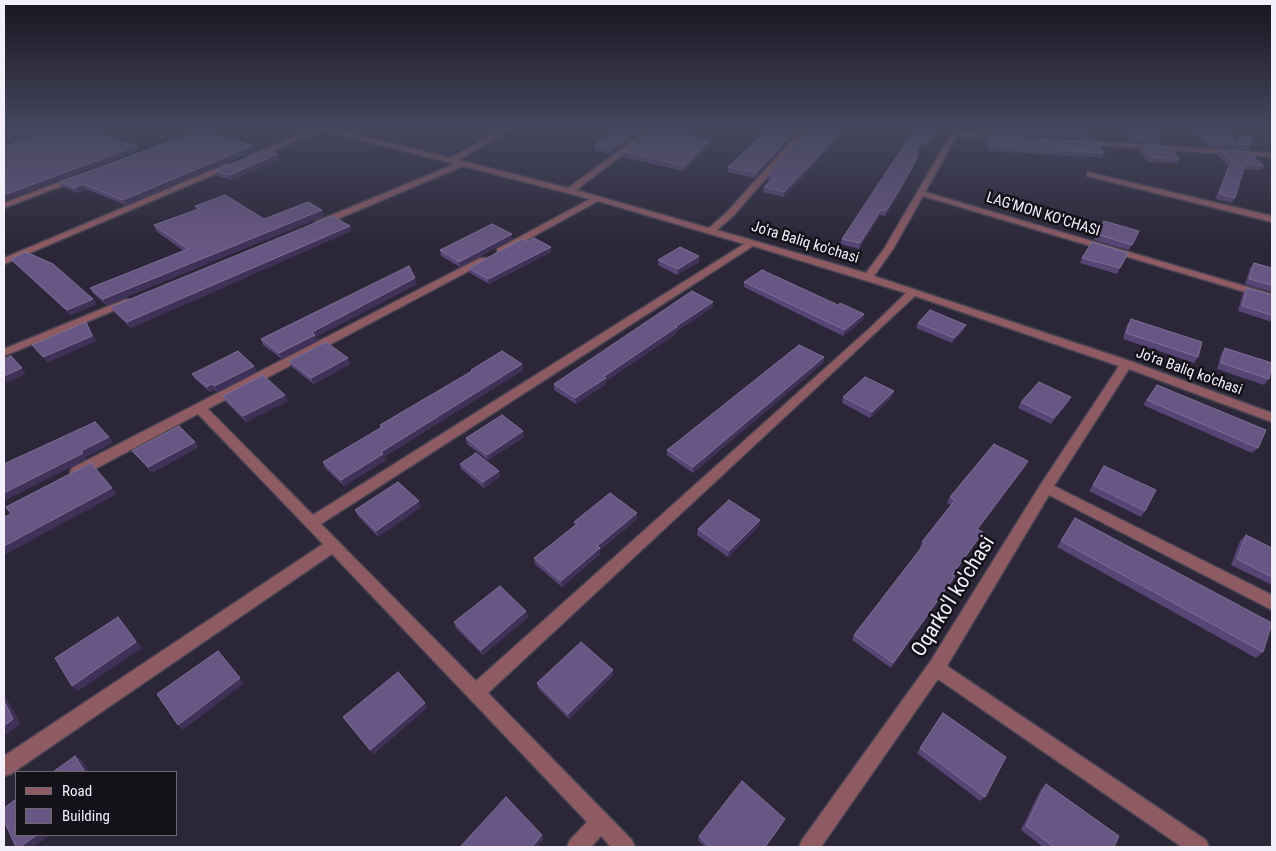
<!DOCTYPE html>
<html>
<head>
<meta charset="utf-8">
<style>
	body { margin:0 }
	#map { position:relative; width:1276px; height:851px; overflow:hidden; background:#2c2738; font-family:"Roboto Condensed",sans-serif }
	canvas { display:block }
	.frame { position:absolute; inset:0; border:5px solid #f3f0fc; pointer-events:none }
	.legend { position:absolute; left:15px; top:771px; width:162px; height:65px; box-sizing:border-box; background:#141119; border:1px solid #6d6a74; margin:0; padding:6px 9px; list-style:none; font-size:15px; color:#f3f0fc }
	.legend li { display:flex; align-items:center; gap:10px; height:25px }
	.legend b { width:25px; border:1px solid #6d6a74 }
</style>
</head>
<body>
<div id="map">
<canvas width="1276" height="851"></canvas>
<div class="frame"></div>
<ul class="legend">
<li><b style="height:6px;background:#8d5b61"></b>Road</li>
<li><b style="height:14px;background:#685784"></b>Building</li>
</ul>
</div>
<script>
const c = document.querySelector('canvas').getContext('2d');
c.lineJoin = 'round';
function poly(rows) {
  const path = new Path2D();
  for (const r of rows) {
    path.moveTo(r[0], r[1]);
    for (let i = 2; i < r.length; i += 2) path.lineTo(r[i], r[i + 1]);
  }
  return path;
}
function trace(path, color, width, dash) {
  c.strokeStyle = color;
  c.lineWidth = width;
  c.lineCap = dash ? 'butt' : 'round';
  c.setLineDash(dash || []);
  c.stroke(path);
}
function fill(path, color) {
  c.fillStyle = color;
  c.fill(path, 'evenodd');
}
function drawText(font, color, halo, rows, align = 'center') {
  c.font = font + ' "Roboto Condensed",sans-serif';
  c.lineWidth = 5;
  c.setLineDash([]);
  c.textBaseline = 'middle';
  c.strokeStyle = halo;
  c.fillStyle = color;
  for (const [text, x, y, turn = 0] of rows) {
    c.save();
    c.translate(x, y);
    c.rotate((+turn || 0) * Math.PI / 180);
    c.textAlign = isNaN(turn) ? turn : align;
    if (halo) c.strokeText(text, 0, 0);
    c.fillText(text, 0, 0);
    c.restore();
  }
}
const minor = poly([
	[208,127,217,127,192,138,185,136,208,127],
	[316,127,327,127,450,158,507,127,515,127,458,160,568,188,652,127,659,127,576,190,709,228,727,212,804,127,811,127,733,216,717,230,866,273,884,249,951,134,953,127,959,127,959,132,1003,135,1007,137,1003,139,957,136,925,192,1272,294,1272,300,923,196,893,249,874,276,1130,361,1272,413,1272,422,1129,369,1054,486,1272,595,1272,610,1049,495,947,666,1206,840,1209,847,1182,847,938,679,821,847,799,847,802,840,930,662,1041,484,1119,366,915,296,488,693,632,840,635,847,611,847,601,836,591,847,567,847,570,840,587,822,332,554,11,774,4,776,4,756,323,544,198,414,82,476,72,476,70,472,72,468,480,258,486,258,486,262,208,409,313,515,744,244,598,201,503,253,497,253,497,249,590,199,463,166,321,226,315,226,315,222,455,164,321,130,256,158,249,156,316,127],
	[753,246,906,293,870,328,476,681,321,524,753,246],
	[1077,140,1272,153,1272,157,1080,144,1076,142,1077,140],
	[227,164,234,166,4,264,4,258,227,164],
	[1087,172,1272,216,1272,222,1087,176,1087,172],
	[73,177,80,179,4,208,4,203,73,177],
	[126,299,130,300,130,304,4,356,4,349,126,299]
]);
const wall = poly([
	[385,127,404,127,397,130],
	[620,127,612,154,594,150,594,145],
	[770,127,802,127,755,178,728,172,728,167],
	[916,127,939,127,926,147,919,146,915,163,900,192,885,216,880,215,859,249,840,244,842,239],
	[978,127,1085,127,1090,134,1088,139,980,132],
	[1119,127,1150,127,1161,139,1159,144,1131,142],
	[1188,127,1221,127,1237,141,1241,135,1251,145,1248,150,1209,147],
	[696,129,688,136,710,145,684,171,623,157,623,152],
	[986,135,1104,153,1102,158,989,151,984,140],
	[1141,145,1180,159,1177,163,1148,162,1138,150],
	[252,146,254,151,126,205,86,189,78,193,63,187,60,182],
	[1220,150,1264,166,1261,170,1244,169,1235,198,1232,203,1215,199,1228,166,1217,155],
	[280,159,232,180,217,176,215,171],
	[813,166,784,197,763,192,764,187,770,181,767,180,767,175],
	[195,206,264,219,322,210,324,216,106,305,93,293,90,288,184,251,156,231,154,225,197,209],
	[351,231,131,328,114,312,111,307],
	[1139,231,1129,250,1094,240,1096,234],
	[512,234,512,239,460,267,441,256,440,250],
	[528,241,551,247,551,252,489,284,470,273,469,268],
	[1128,253,1117,274,1080,263,1082,258],
	[699,256,699,262,677,275,658,265,658,260],
	[11,259,93,299,96,304,71,315,15,264],
	[1254,263,1272,268,1272,292,1245,284,1250,268],
	[744,282,838,305,864,314,863,320,843,336,744,287],
	[417,284,316,337,318,341,282,359,263,345,261,339],
	[1247,288,1272,295,1272,322,1238,311,1243,293],
	[713,302,713,307,677,331,677,333,606,381,606,384,576,404,554,390,554,384],
	[1131,319,1198,357,1194,363,1123,339,1127,325],
	[918,323,964,330,952,343,916,328],
	[1225,348,1269,379,1264,385,1217,369,1221,354],
	[824,357,823,363,693,473,667,455,667,450],
	[289,361,350,364,314,384,292,367],
	[522,364,523,370,384,457,386,460,344,486,325,468,323,462,381,428,380,425,471,372,471,370],
	[254,366,257,372,217,392,215,390,210,392,195,379,192,374],
	[1157,385,1258,448,1252,453,1143,405],
	[285,395,288,401,246,422,226,402,223,396],
	[843,397,892,397,870,418,842,403],
	[1021,402,1068,403,1051,424,1018,408],
	[524,437,488,460,467,444,466,438],
	[195,442,198,447,152,473,137,456,132,451],
	[1028,461,1025,467,978,530,983,532,979,538,953,575,952,582,891,668,852,640,854,635,921,548,920,547,922,542,951,505,947,503,950,497],
	[460,464,500,476,484,488,461,469],
	[1104,466,1145,511,1141,517,1089,491],
	[421,507,378,537,358,516,355,510],
	[637,519,600,550,600,554,562,587,535,564,534,558,575,525,574,522],
	[760,520,759,526,728,557,697,535,698,529],
	[1071,524,1263,652,1256,658,1057,547],
	[1246,535,1272,548,1272,585,1231,565,1240,541],
	[526,611,528,617,483,655,456,628,454,622],
	[613,675,569,719,538,688,537,683],
	[943,713,985,797,980,801,917,753],
	[1046,784,1114,847,1043,847,1021,830,1041,789],
	[783,823,766,847,705,847,698,840,699,836]
]);
const shadedWall = poly([
	[40,127,58,127,4,144,4,138],
	[88,127,104,127,86,133,83,128],
	[396,127,404,127,397,130],
	[643,127,649,127,612,154,612,149],
	[694,127,697,127,696,129,683,140,683,135],
	[799,127,802,127,755,178,756,173],
	[843,127,846,127,813,166,784,197,784,192],
	[937,127,939,127,926,147,928,142],
	[710,140,710,145,684,171,685,166],
	[137,146,140,150,4,201,4,195],
	[252,146,254,151,126,205,123,200],
	[278,154,280,159,232,180,230,175],
	[917,158,915,163,900,192,885,216,886,211],
	[83,184,86,189,78,193,75,188],
	[322,210,324,216,106,305,103,299],
	[881,210,880,215,859,249,860,243],
	[350,226,351,231,131,328,127,322],
	[512,234,512,239,460,267,459,262],
	[551,247,551,252,489,284,488,279],
	[699,256,699,262,677,275,678,269],
	[415,278,417,284,316,337,318,341,282,359,279,353,312,332],
	[93,299,96,304,71,315,67,310],
	[713,302,713,307,677,331,677,333,606,381,606,384,576,404,575,398,603,377],
	[864,314,863,320,843,336,845,330],
	[86,322,90,328,96,341,47,363,43,357],
	[966,325,964,330,952,343,954,338],
	[824,357,823,363,693,473,693,467],
	[348,358,350,364,314,384,311,378],
	[522,364,523,370,384,457,386,460,344,486,341,480,381,452],
	[254,366,257,372,217,392,214,386],
	[22,368,26,374,4,384,4,376],
	[212,384,215,390,210,392,207,387],
	[894,391,892,397,870,418,872,412],
	[285,395,288,401,246,422,243,416],
	[1071,397,1068,403,1051,424,1054,418],
	[523,431,524,437,488,460,487,455],
	[109,437,113,443,86,457,87,459,4,501,4,493,81,451],
	[195,442,198,447,152,473,148,467],
	[1028,461,1025,467,974,535,977,529],
	[499,471,500,476,484,488,483,482],
	[112,488,117,494,4,555,4,546],
	[419,501,421,507,378,537,376,531],
	[637,513,637,519,600,550,600,554,562,587,561,581,597,546],
	[760,520,759,526,728,557,729,551],
	[983,532,979,538,949,580,952,575],
	[955,576,952,582,891,668,893,663],
	[526,611,528,617,483,655,481,650],
	[118,617,123,622,142,648,78,691,72,686],
	[218,651,244,683,183,730,178,725],
	[613,670,613,675,569,719,568,714],
	[4,694,21,724,4,736],
	[425,703,427,708,373,755,370,750],
	[75,756,82,760,89,772,85,772],
	[785,819,783,823,766,847,765,847],
	[37,835,50,835,33,847,20,847],
	[542,835,544,839,537,847,532,847]
]);
const building = poly([
	[4,127,40,127,4,138,4,127],
	[62,127,88,127,83,128,137,146,4,195,4,146,62,127],
	[620,127,643,127,612,149,594,145,620,127],
	[656,127,694,127,683,135,710,140,685,166,623,152,656,127],
	[770,127,799,127,756,173,728,167,770,127],
	[810,127,843,127,814,161,784,192,764,187,774,177,767,175,810,127],
	[916,127,937,127,928,142,919,141,917,158,901,187,886,211,881,210,860,243,842,239,916,127],
	[982,127,1085,127,1090,134,982,127],
	[1125,127,1150,127,1161,139,1134,137,1125,127],
	[1196,127,1221,127,1238,142,1241,135,1253,139,1251,145,1212,142,1196,127],
	[201,130,252,146,123,200,83,184,75,188,60,182,201,130],
	[986,135,1096,142,1104,153,991,146,986,135],
	[1141,145,1169,147,1180,159,1151,157,1141,145],
	[265,150,278,154,230,175,215,171,265,150],
	[1220,150,1249,152,1264,166,1245,164,1235,198,1219,194,1231,161,1220,150],
	[225,195,264,219,308,202,322,210,103,299,90,288,188,249,154,225,199,209,195,206,225,195],
	[332,216,350,226,127,322,111,307,332,216],
	[1104,221,1139,231,1132,245,1096,234,1104,221],
	[492,224,512,234,459,262,440,250,492,224],
	[534,238,551,247,488,279,469,268,522,239,528,241,534,238],
	[1092,242,1128,253,1120,268,1082,258,1092,242],
	[680,247,699,256,678,269,658,260,680,247],
	[26,252,53,264,93,299,67,310,11,259,26,252],
	[1254,263,1272,268,1272,285,1249,279,1254,263],
	[409,266,415,278,312,332,315,335,279,353,261,339,409,266],
	[762,270,838,305,840,303,864,314,845,330,744,282,762,270],
	[1247,288,1272,295,1272,315,1242,306,1247,288],
	[692,291,713,302,676,326,677,327,603,377,606,378,575,398,554,384,692,291],
	[930,310,966,325,954,338,918,323,930,310],
	[1131,319,1202,342,1198,357,1126,333,1131,319],
	[86,322,92,336,43,357,32,345,86,322],
	[326,342,348,358,311,378,289,361,326,342],
	[799,345,824,357,693,467,667,450,799,345],
	[1225,348,1272,363,1269,379,1221,363,1225,348],
	[238,351,254,366,214,386,212,384,207,387,192,374,238,351],
	[502,351,522,364,381,452,383,454,341,480,323,462,382,427,380,425,472,371,471,370,502,351],
	[11,356,22,368,4,376,4,359,11,356],
	[263,375,285,395,243,416,223,396,263,375],
	[865,377,894,391,872,412,843,397,865,377],
	[1039,382,1071,397,1054,418,1021,402,1039,382],
	[1157,385,1266,430,1258,448,1147,400,1157,385],
	[502,415,523,431,487,455,466,438,502,415],
	[95,422,109,437,81,451,83,453,4,493,4,464,95,422],
	[179,426,195,442,148,467,132,451,179,426],
	[994,444,1028,461,977,529,983,532,952,575,955,576,893,663,854,635,925,543,922,542,955,500,950,497,994,444],
	[476,453,499,471,483,482,460,464,476,453],
	[91,463,112,488,4,546,4,517,11,514,6,507,91,463],
	[1104,466,1156,490,1145,511,1093,485,1104,466],
	[398,482,419,501,376,531,355,510,398,482],
	[610,493,637,513,597,546,600,548,561,581,534,558,577,524,574,522,610,493],
	[729,500,760,520,729,551,698,529,729,500],
	[1075,518,1272,623,1263,652,1061,541,1075,518],
	[1246,535,1272,548,1272,577,1237,559,1246,535],
	[500,586,526,611,481,650,454,622,500,586],
	[118,617,136,642,72,686,55,658,118,617],
	[581,642,613,670,568,714,537,683,581,642],
	[218,651,240,678,178,725,157,694,218,651],
	[398,672,425,703,370,750,343,717,398,672],
	[4,701,13,719,4,726,4,701],
	[943,713,1006,757,985,797,920,748,943,713],
	[75,756,85,772,53,772,75,756],
	[742,781,785,819,765,847,710,847,699,836,742,781],
	[1046,784,1119,836,1114,847,1054,847,1026,826,1046,784],
	[506,797,542,835,532,847,460,847,506,797],
	[16,799,16,835,37,835,20,847,16,847,4,821,4,808,16,799]
]);
const farStreetnames = [
	["LAG'MON KO'CHASI",1043,215,17],
	["Jo'ra Baliq ko'chasi",805,243,17],
	["Jo'ra Baliq ko'chasi",1189,372,20]
];
const nearStreetnames = [
	["Oqarko'l ko'chasi",954,597,-58]
];
trace(minor, '#484353', 3);
fill(minor, '#8d5b61');
fill(wall, '#574575');
fill(shadedWall, '#3f3157');
fill(building, '#685784');
trace(building, '#7d6f96', 1);
const sky = c.createLinearGradient(0, 0, 0, 246);
sky.addColorStop(0, '#18151f');
sky.addColorStop(0.52, '#45475e');
sky.addColorStop(1, '#45475e00');
c.fillStyle = sky;
c.fillRect(0, 0, 1276, 246);
drawText('15px', '#f3f0fc', '#141119', farStreetnames);
drawText('21px', '#f3f0fc', '#141119', nearStreetnames);
</script>
</body>
</html>
